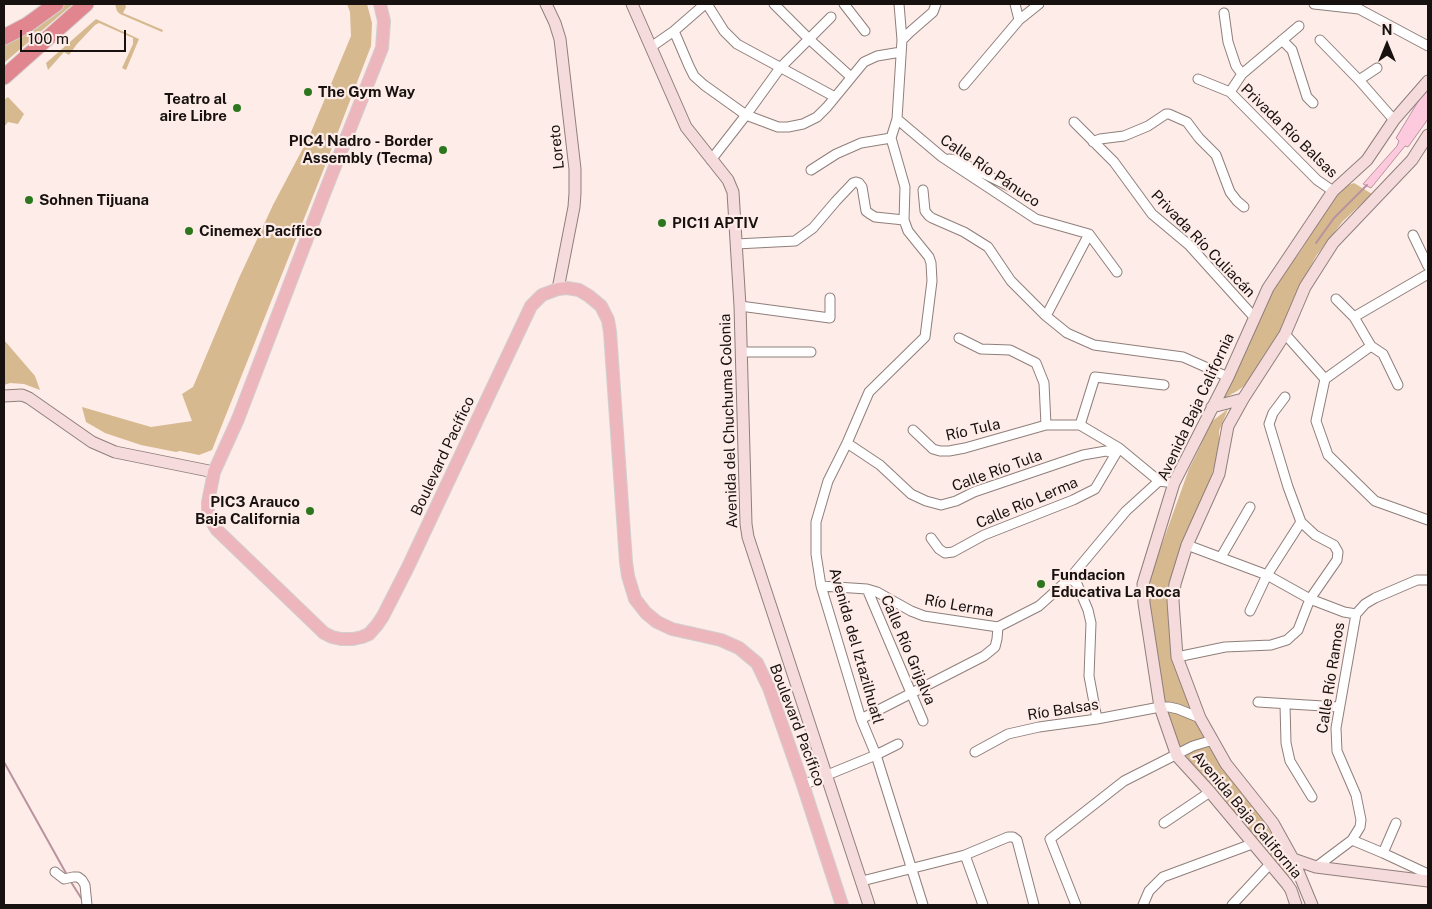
<!DOCTYPE html>
<html>
<head>
<meta charset="utf-8">
<style>
	body { margin:0 }
	#map { position:relative; width:1432px; height:909px; overflow:hidden; background:#feece8; font-family:"Public Sans",sans-serif }
	canvas { display:block }
	.frame { position:absolute; inset:0; border:5px solid #17110f; pointer-events:none }
	.north { position:absolute; left:1362px; top:20px; width:50px; height:50px; -webkit-text-stroke:4px #feece8; paint-order:stroke; rotate:0deg; font-size:14px; font-weight:700; line-height:20px; text-align:center; color:#17110f }
	.north::after { content:''; display:block; margin:auto; width:18px; height:22px; background:#17110f; clip-path:polygon(50% 0,100% 100%,50% 72%,0 100%) }
	.scale { position:absolute; left:20px; top:30px; width:106px; height:22px; box-sizing:border-box; border:2px solid #17110f; border-top:0; padding-left:6px; font-size:15px; line-height:18px; white-space:nowrap; color:#17110f; -webkit-text-stroke:4px #feece8; paint-order:stroke }
</style>
</head>
<body>
<div id="map">
<canvas width="1432" height="909"></canvas>
<div class="frame"></div>
<div class="north">N</div>
<div class="scale">100 m</div>
</div>
<script>
const c = document.querySelector('canvas').getContext('2d');
c.lineJoin = 'round';
function fill(path, color) {
  c.fillStyle = color;
  c.fill(path, 'evenodd');
}
function poly(rows) {
  const path = new Path2D();
  for (const r of rows) {
    path.moveTo(r[0], r[1]);
    for (let i = 2; i < r.length; i += 2) path.lineTo(r[i], r[i + 1]);
  }
  return path;
}
function trace(path, color, width, dash) {
  c.strokeStyle = color;
  c.lineWidth = width;
  c.lineCap = dash ? 'butt' : 'round';
  c.setLineDash(dash || []);
  c.stroke(path);
}
function drawText(font, color, halo, rows, align = 'center') {
  c.font = font + ' "Public Sans",sans-serif';
  c.lineWidth = 4.5;
  c.setLineDash([]);
  c.textBaseline = 'middle';
  c.strokeStyle = halo;
  c.fillStyle = color;
  for (const [text, x, y, turn = 0] of rows) {
    c.save();
    c.translate(x, y);
    c.rotate((+turn || 0) * Math.PI / 180);
    c.textAlign = isNaN(turn) ? turn : align;
    if (halo) c.strokeText(text, 0, 0);
    c.fillText(text, 0, 0);
    c.restore();
  }
}
const green = poly([
	[66,4,73,4,4,63,4,46,47,20],
	[115,4,125,4,126,7,123,13,163,30,162,32,120,14,117,11],
	[347,4,367,4,372,23,371,46,323,171,212,450,199,455,180,451,176,452,141,445,105,433,86,422,82,407,151,427,192,421,182,394,193,387,239,278,273,205,309,137,351,36,350,12],
	[96,19,139,39,126,70,122,68,133,44,133,38,99,23,95,25,77,44,69,55,64,52,48,70,46,63],
	[8,97,24,114,18,124,8,122,4,127,4,100],
	[1354,183,1372,194,1343,221,1316,256,1297,293,1280,331,1262,358,1250,382,1237,391,1223,399,1275,284,1300,252,1327,209,1343,187],
	[4,340,35,376,40,390,24,384,10,383,4,385],
	[1228,409,1219,431,1219,450,1207,491,1174,567,1168,594,1172,658,1256,810,1295,870,1288,876,1283,874,1243,821,1208,784,1183,753,1167,715,1157,671,1147,594,1153,569,1189,469,1197,453,1211,422]
]);
const water = poly([
	[1428,85,1428,119,1408,147,1405,146,1371,188,1363,184,1397,146,1399,141,1396,138,1428,85]
]);
const stream = poly([
	[1316,243,1334,218,1367,185],
	[4,762,67,875],
	[71,882,83,901]
]);
const street = poly([
	[707,4,724,31,737,44,835,97],
	[774,4,809,39,851,77],
	[844,4,865,31],
	[899,4,902,40,897,119,891,138,905,187,904,220,908,231,929,257,931,263,932,281,925,337,869,392,847,443,828,481,816,522,816,554,821,586,861,719,876,755,923,905],
	[1015,4,1019,20],
	[1314,4,1359,9,1428,46],
	[1224,13,1228,42,1236,66,1242,74],
	[674,31,689,66,694,76,704,85,746,115,778,127,788,127,803,124,817,117,827,107,864,62,877,56,901,52],
	[902,40,910,32,933,12,936,4],
	[1282,40,1292,50,1307,97,1313,103],
	[1320,40,1359,80,1394,120],
	[651,47,674,31,705,4],
	[1198,79,1230,92,1317,180,1333,191],
	[1359,80,1377,68],
	[964,85,1019,20,1039,4],
	[1230,92,1242,74,1299,26],
	[897,119,942,157,1036,219,1089,234,1117,272],
	[1074,122,1114,162,1152,214,1189,245,1254,317],
	[1093,142,1100,139,1124,136,1148,126,1166,114,1169,114,1187,122,1199,138,1216,155,1230,192,1237,201,1244,207],
	[949,159,956,160,1009,186],
	[711,160,746,115,780,68,831,17],
	[811,170,836,154,861,143,891,138],
	[923,190,925,211,929,216,932,218,964,232,988,247,1011,281,1046,316,1067,333,1094,345,1183,357,1228,377],
	[1413,235,1428,266],
	[736,244,795,241,813,228,836,201,853,183,856,182,859,183,862,187,866,211,870,214,875,217,904,220],
	[1336,299,1354,317],
	[740,306,830,318,830,298],
	[1046,316,1089,234],
	[1285,334,1325,379],
	[959,338,981,349,1010,350,1036,363,1044,383,1046,425],
	[742,352,811,352],
	[1325,379,1316,421,1328,455,1375,501,1428,520],
	[1325,379,1371,346],
	[1398,385,1383,354,1371,346,1354,317,1428,274],
	[1080,425,1095,377,1164,385],
	[913,430,933,449,940,451,949,451,965,448,1046,425,1080,425,1119,448,1159,481,1174,483],
	[847,443,880,465,911,494,926,501,941,505,956,501,974,492,1083,455,1106,451,1115,453],
	[931,538,939,549,945,553,953,552,984,535,1073,500,1095,489,1118,450],
	[1187,545,1267,575,1310,599,1344,612,1356,614,1365,604,1375,598,1417,580,1428,580],
	[1221,557,1250,507],
	[1070,578,1077,584,1088,610,1091,623,1089,676,1097,719],
	[821,586,867,589,877,592,911,611,924,616,998,627,1039,606,1070,578,1126,511,1159,481],
	[867,589,923,721],
	[1250,611,1267,575,1301,522],
	[1177,657,1225,647,1271,645,1287,640,1298,630,1310,599,1337,560,1338,552,1334,545,1315,535,1301,522,1288,487,1269,424,1273,413,1285,397],
	[1258,702,1339,707],
	[1285,705,1286,743,1290,761,1312,797],
	[861,719,984,656,995,647,997,639,998,627],
	[975,752,1008,734,1039,727,1097,719,1160,707,1169,707,1178,709,1200,718],
	[803,785,876,755,898,744],
	[1164,823,1210,792],
	[1352,840,1383,853,1428,874],
	[1383,853,1396,823],
	[965,855,983,905],
	[1316,867,1352,840,1360,827,1361,820,1356,795,1337,751,1336,728,1356,614],
	[55,872,64,879,73,877,78,877,82,880,85,885,87,905],
	[862,881,965,855,1008,837,1013,837,1017,840,1034,905],
	[1076,905,1050,839,1124,781,1193,746,1213,740],
	[1143,905,1149,891,1163,877,1252,844],
	[1232,905,1270,864]
]);
const secondary = poly([
	[546,4,555,23,560,39,575,169,575,193,574,207,558,289],
	[632,4,686,127,728,180,733,192,740,306,746,524,748,537,869,905],
	[4,396,22,395,29,398,92,442,115,452,214,472],
	[1212,407,1243,399],
	[1293,859,1316,867,1428,881],
	[1296,905,1291,890,1287,884,1210,792,1177,756,1160,707,1144,603,1143,584,1174,483,1228,377,1268,288,1333,191,1367,160,1394,120,1428,81],
	[1312,905,1293,859,1273,823,1226,764,1200,718,1177,657,1173,601,1175,584,1187,545,1219,474,1228,426,1243,399,1285,334,1305,287,1333,243,1412,160,1428,135]
]);
const primary = poly([
	[380,4,384,21,382,48,324,194,238,419,214,472,208,502,208,513,212,522,217,530,324,633,332,637,341,639,353,639,362,637,369,634,377,625,383,616,407,569,531,306,542,295,558,289,567,288,579,290,589,296,601,306,608,320,610,332,626,562,628,576,635,599,646,613,657,622,672,629,721,640,739,648,757,663,769,688,803,785,842,905]
]);
const highway = poly([
	[4,37,27,25,56,4],
	[4,77,86,4]
]);
const markers = [
	[308,92,5,"#2c771d"],
	[237,108,5,"#2c771d"],
	[443,150,5,"#2c771d"],
	[29,200,5,"#2c771d"],
	[662,223,5,"#2c771d"],
	[189,231,5,"#2c771d"],
	[310,511,5,"#2c771d"],
	[1041,584,5,"#2c771d"]
];
const poiNames = [
	["The Gym Way",318,92],
	["Teatro al",227,99,"right"],
	["aire Libre",227,116,"right"],
	["PIC4 Nadro - Border",433,141,"right"],
	["Assembly (Tecma)",433,158,"right"],
	["Sohnen Tijuana",39,200],
	["PIC11 APTIV",672,223],
	["Cinemex Pacífico",199,231],
	["PIC3 Arauco",300,502,"right"],
	["Baja California",300,519,"right"],
	["Fundacion",1051,575],
	["Educativa La Roca",1051,592]
];
const streetNames = [
	["Privada Río Balsas",1289,131,44],
	["Loreto",557,147,-96],
	["Calle Río Pánuco",990,171,34],
	["Privada Río Culiacán",1203,244,46],
	["Avenida Baja California",1196,407,-65],
	["Avenida del Chuchuma Colonia",729,421,-92],
	["Río Tula",973,430,-13],
	["Boulevard Pacífico",443,456,-65],
	["Calle Río Tula",997,471,-20],
	["Calle Río Lerma",1027,503,-23],
	["Río Lerma",959,606,10],
	["Avenida del Iztazilhuatl",856,646,74],
	["Calle Río Grijalva",908,650,67],
	["Calle Río Ramos",1331,678,-81],
	["Río Balsas",1063,710,-9],
	["Boulevard Pacífico",797,725,69],
	["Avenida Baja California",1247,815,50]
];
fill(green, '#d6b98e');
fill(water, '#fdc9dd');
trace(water, '#b8929f', 1);
trace(stream, '#b8929f', 2);
trace(street, '#8f7f7b', 11);
trace(secondary, '#8f7f7b', 13);
trace(primary, '#d1cfcf', 14);
trace(highway, '#d1cfcf', 17);
trace(street, '#fff', 9);
trace(secondary, '#f6dbdd', 11);
trace(primary, '#edb6bc', 12);
trace(highway, '#e1868f', 15);
for (const [x, y, r, color] of markers) {
  const dot = new Path2D();
  dot.arc(x, y, r, 0, 2 * Math.PI);
  c.fillStyle = color;
  c.fill(dot);
  trace(dot, '#feece8', 2);
}
drawText('bold 15px', '#17110f', '#feece8', poiNames, 'left');
drawText('15px', '#17110f', '#feece8', streetNames);
</script>
</body>
</html>
